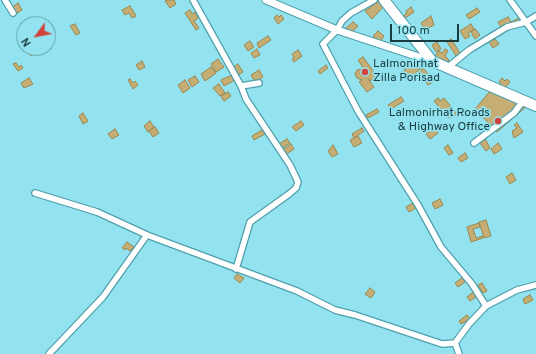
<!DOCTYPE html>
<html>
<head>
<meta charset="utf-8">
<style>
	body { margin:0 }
	#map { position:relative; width:536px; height:354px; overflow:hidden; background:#92e3ef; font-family:Overpass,sans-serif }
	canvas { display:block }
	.north { position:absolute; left:16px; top:16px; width:40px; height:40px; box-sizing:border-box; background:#92e3ef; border:1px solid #62a0a9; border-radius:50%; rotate:238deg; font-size:11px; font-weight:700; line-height:16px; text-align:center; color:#193c40 }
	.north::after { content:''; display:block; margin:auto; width:14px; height:18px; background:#d0423a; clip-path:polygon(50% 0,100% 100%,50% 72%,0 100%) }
	.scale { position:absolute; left:390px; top:24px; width:69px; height:18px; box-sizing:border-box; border:2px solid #193c40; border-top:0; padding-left:5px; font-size:12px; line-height:14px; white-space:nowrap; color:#193c40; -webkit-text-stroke:3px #92e3ef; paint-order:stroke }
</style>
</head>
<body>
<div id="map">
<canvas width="536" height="354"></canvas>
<div class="north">N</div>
<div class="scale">100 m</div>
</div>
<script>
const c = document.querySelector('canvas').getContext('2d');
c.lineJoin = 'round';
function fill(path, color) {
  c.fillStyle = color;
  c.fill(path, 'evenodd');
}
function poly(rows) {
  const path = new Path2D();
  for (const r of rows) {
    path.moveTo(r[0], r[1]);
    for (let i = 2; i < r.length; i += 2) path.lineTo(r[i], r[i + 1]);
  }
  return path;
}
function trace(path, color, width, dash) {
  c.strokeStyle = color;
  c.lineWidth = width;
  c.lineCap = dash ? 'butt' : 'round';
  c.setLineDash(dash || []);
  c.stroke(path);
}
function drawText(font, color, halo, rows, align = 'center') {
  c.font = font + ' Overpass,sans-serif';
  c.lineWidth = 3.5;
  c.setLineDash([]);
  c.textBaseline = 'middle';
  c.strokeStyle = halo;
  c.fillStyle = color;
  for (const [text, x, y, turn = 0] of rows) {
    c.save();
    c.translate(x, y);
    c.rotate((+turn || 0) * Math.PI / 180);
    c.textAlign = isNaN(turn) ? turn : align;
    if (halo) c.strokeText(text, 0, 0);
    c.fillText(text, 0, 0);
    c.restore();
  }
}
const building = poly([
	[167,0,174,0,176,4,170,8,165,1,167,0],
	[379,1,384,6,372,19,365,11,379,1],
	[18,3,22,10,16,14,12,7,18,3],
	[130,6,136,16,132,18,129,13,125,15,122,10,130,6],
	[411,7,414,12,405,18,404,15,407,13,406,11,411,7],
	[477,8,480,12,469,19,466,15,477,8],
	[190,10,192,14,195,12,198,18,194,21,199,28,196,30,185,13,190,10],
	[277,15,279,17,281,15,284,19,278,24,274,18,277,15],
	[431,16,434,25,425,30,421,23,431,16],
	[508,17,511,22,519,18,520,21,502,29,498,22,508,17],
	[353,22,358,26,351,33,346,28,353,22],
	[75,24,80,33,76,35,70,26,75,24],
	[471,24,474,29,468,33,470,36,465,39,460,31,471,24],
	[475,29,480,35,475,39,471,32,475,29],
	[378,31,384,36,380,42,373,36,378,31],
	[268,36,271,40,259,48,257,43,268,36],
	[451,39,460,53,456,56,447,42,451,39],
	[495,39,499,44,493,48,489,42,495,39],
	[250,41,254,47,248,51,244,45,250,41],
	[437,42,441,49,436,52,432,45,437,42],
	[25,48,36,48,38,52,31,56,30,54,33,52,31,49,27,52,25,48],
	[257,49,260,55,254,58,251,53,257,49],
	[445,49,448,51,445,56,449,60,447,64,435,56,439,51,442,53,445,49],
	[298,50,302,56,294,62,292,59,294,58,292,54,298,50],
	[416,56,421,63,417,65,420,69,409,78,404,70,410,66,409,65,416,56],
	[363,57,377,76,370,81,368,79,374,87,367,92,359,82,362,80,357,78,355,74,357,70,364,69,358,60,363,57],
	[218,59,224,67,216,72,211,64,218,59],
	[142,61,145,67,139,70,136,65,142,61],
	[425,61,428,65,423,68,431,77,425,81,419,72,422,70,418,65,425,61],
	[16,63,19,67,21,65,23,68,18,71,13,64,16,63],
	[238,64,243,72,236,76,232,68,238,64],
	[326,65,328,68,320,74,318,71,326,65],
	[211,67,216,73,205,81,201,74,211,67],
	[259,70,263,77,255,82,251,75,259,70],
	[232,75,235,80,224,86,221,80,232,75],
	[195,76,199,82,192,87,188,80,195,76],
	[434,76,436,80,428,85,425,81,434,76],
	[29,78,33,84,24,88,21,83,29,78],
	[502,78,505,81,507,79,510,82,505,88,499,82,502,78],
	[130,79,133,83,135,81,138,85,133,89,128,80,130,79],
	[185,80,190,88,183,93,178,85,185,80],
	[219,84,225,93,220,96,213,88,219,84],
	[491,90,527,106,497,132,475,109,491,90],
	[228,92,231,96,224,101,221,96,228,92],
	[401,97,404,101,391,109,388,105,401,97],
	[438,98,440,101,444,98,457,114,448,118,434,101,438,98],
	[377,109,379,112,368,118,366,115,377,109],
	[83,113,88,121,83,124,79,116,83,113],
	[150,121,154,127,148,132,144,126,150,121],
	[301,121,304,125,296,131,292,127,301,121],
	[517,123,523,132,514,138,512,131,517,128,514,125,517,123],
	[155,127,159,133,153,137,149,131,155,127],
	[362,128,364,131,354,138,352,134,362,128],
	[435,128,438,133,430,139,426,134,435,128],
	[115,129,119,135,112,139,108,134,115,129],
	[262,130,265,134,254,140,252,136,262,130],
	[358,136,362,143,354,147,350,140,358,136],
	[287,139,290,143,280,149,277,145,287,139],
	[485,139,490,148,486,151,479,142,485,139],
	[498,143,502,149,494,154,491,149,498,143],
	[291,144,294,149,285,155,282,150,291,144],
	[333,145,338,154,332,157,328,151,333,145],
	[448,145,453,153,449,155,444,148,448,145],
	[465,153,468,158,461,162,458,158,465,153],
	[512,173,516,180,510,184,506,177,512,173],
	[440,199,443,205,435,209,432,203,440,199],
	[413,203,416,208,409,212,406,207,413,203],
	[486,220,491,236,484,238,479,222,486,220],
	[479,223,480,227,473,229,476,238,483,236,483,238,471,242,467,227,479,223],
	[127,242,134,247,130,251,126,248,125,250,122,248,127,242],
	[237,274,244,278,240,283,234,278,237,274],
	[462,278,465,282,458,287,455,283,462,278],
	[482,283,487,291,483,293,478,285,482,283],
	[370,288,375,292,371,298,365,294,370,288],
	[473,292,476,297,470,301,467,297,473,292],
	[530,295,533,300,525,304,523,299,530,295],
	[467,315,470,319,461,324,459,321,467,315]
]);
const street = poly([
	[5,0,13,13],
	[193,0,241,86,246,99,290,165,298,182,296,188,289,194,250,222,236,269],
	[374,0,351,13,342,21,337,30,323,44,358,111,418,205,441,247,472,284,486,306],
	[510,0,536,36],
	[447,68,469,50,507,27,526,22,536,16],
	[241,86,259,83],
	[474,143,514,113,523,101],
	[35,193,97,212,147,235,297,291,335,310,355,315,442,344,455,343,469,324,486,306,517,290,536,285],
	[455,343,459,354],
	[49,354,103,297,147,235]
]);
const secondary = poly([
	[266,0,337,30,431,61]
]);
const highway = poly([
	[384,0,432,61,536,106]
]);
const markers = [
	[365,72,4,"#d0423a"],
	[498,121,4,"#d0423a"]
];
const poiNames = [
	["Lalmonirhat",373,65],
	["Zilla Porisad",373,79],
	["Lalmonirhat Roads",490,114,"right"],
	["& Highway Office",490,128,"right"]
];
fill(building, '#c5ad73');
trace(building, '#9d864c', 1);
trace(street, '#4ea0ac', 8);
trace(secondary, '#4ea0ac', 9);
trace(highway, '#4ea0ac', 12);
trace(street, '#fff', 5.5);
trace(secondary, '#fff', 7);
trace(highway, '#fff', 10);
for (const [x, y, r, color] of markers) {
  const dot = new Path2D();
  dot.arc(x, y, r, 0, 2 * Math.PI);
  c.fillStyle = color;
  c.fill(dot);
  trace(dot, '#92e3ef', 1.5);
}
drawText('12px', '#193c40', '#92e3ef', poiNames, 'left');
</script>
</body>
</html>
